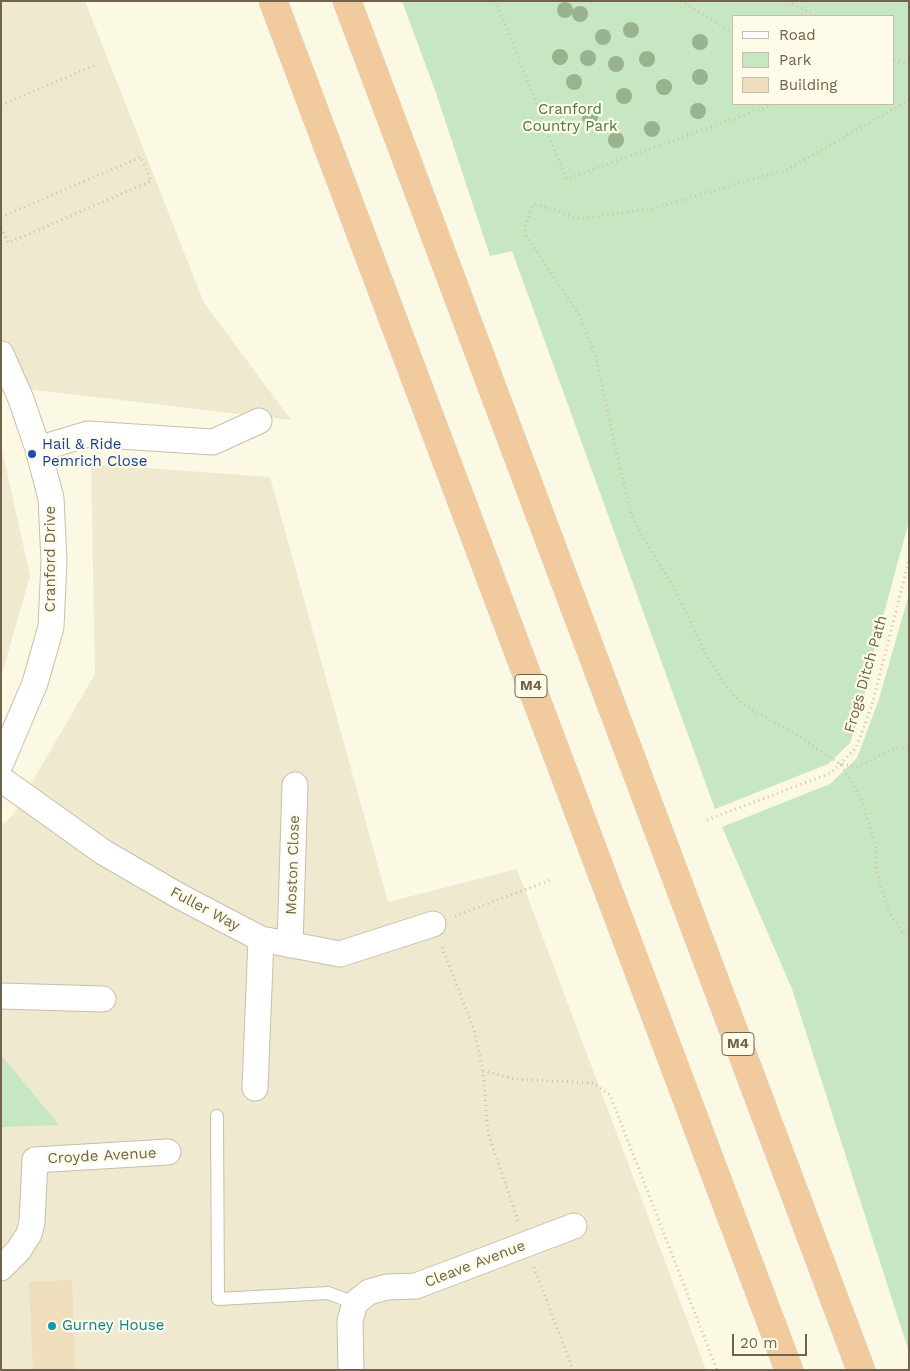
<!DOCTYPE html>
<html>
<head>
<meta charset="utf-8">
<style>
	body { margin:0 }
	#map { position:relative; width:910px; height:1371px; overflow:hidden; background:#fbf8e3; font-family:"Work Sans",sans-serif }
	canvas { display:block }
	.frame { position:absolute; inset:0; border:2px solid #71634b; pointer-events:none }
	.legend { position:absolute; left:732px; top:15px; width:162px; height:90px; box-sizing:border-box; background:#fefbe8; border:1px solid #c6bea9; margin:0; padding:6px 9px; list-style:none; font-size:15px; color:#71634b }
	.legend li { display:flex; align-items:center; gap:10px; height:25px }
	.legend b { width:25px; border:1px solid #c6bea9 }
	.scale { position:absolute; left:732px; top:1334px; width:75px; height:22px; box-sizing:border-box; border:2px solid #71634b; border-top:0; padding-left:6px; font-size:15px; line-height:18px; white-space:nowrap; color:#71634b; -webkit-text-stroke:4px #fefbe8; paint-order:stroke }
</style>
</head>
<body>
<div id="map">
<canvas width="910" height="1371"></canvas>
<div class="frame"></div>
<ul class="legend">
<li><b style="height:6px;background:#fff"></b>Road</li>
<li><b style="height:14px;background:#c7e7c2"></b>Park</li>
<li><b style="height:14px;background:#eedebc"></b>Building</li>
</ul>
<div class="scale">20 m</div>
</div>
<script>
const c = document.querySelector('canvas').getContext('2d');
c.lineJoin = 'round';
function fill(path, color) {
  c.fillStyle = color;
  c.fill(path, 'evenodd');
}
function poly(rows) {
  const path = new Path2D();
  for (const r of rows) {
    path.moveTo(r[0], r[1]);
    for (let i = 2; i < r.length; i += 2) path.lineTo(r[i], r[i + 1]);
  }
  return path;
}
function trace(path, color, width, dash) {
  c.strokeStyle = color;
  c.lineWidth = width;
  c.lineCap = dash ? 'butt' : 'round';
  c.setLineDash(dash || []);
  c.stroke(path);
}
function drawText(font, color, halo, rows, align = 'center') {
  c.font = font + ' "Work Sans",sans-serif';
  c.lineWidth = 4.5;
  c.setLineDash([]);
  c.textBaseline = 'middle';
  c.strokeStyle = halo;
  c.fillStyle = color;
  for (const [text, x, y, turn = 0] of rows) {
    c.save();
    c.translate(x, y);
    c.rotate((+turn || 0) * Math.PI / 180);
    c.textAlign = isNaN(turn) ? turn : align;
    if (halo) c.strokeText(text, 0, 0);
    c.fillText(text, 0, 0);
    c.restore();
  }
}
const residential = poly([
	[1,1,85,1,204,303,291,420,1,386],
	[1,445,30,576,1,677],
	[91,464,270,477,388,902,517,869,706,1370,1,1370,1,826,13,815,95,674]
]);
const green = poly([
	[402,1,909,1,909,521,871,661,862,707,850,743,828,764,715,809,512,251,490,256,436,93],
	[734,16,894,16,894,104,734,104],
	[909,594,909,1352,792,989,722,827,830,784,857,758,879,699],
	[1,1055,59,1125,1,1127]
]);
const building = poly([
	[72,1280,75,1370,33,1370,29,1282]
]);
const path = poly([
	[496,1,566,179,775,104],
	[681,1,734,33],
	[788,1,816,16],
	[894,60,909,64],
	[909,100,788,169,655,208,580,219,537,204,532,206,525,227,526,236,580,316,596,358,618,459,631,514,643,537,674,588,708,658,728,689,742,704,797,735,840,764,858,767,890,750,909,747],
	[1,105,98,64],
	[1,217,141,157,151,181,8,243,1,226],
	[841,765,861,797,876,847,876,869,889,912,902,932,909,934],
	[707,820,831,773,856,748,872,705,909,560],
	[455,916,553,879],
	[442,947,474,1030,483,1071,488,1133,518,1221],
	[483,1071,515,1079,593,1083,610,1095,717,1370],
	[534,1267,573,1370]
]);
const service = poly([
	[217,1116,218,1299,328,1293,355,1303]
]);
const minor = poly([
	[1,354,21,399,38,449,51,498,54,561,51,627,35,683,1,763],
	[38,449,88,434,213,442,259,421],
	[1,779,103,852,179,896,261,939,340,954,433,924],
	[290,945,295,785],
	[1,996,103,999],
	[255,1088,261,939],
	[1,1268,18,1251,29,1234,32,1222,35,1160,168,1152],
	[351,1370,350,1321,355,1303,369,1292,387,1287,416,1286,574,1226]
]);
const motorway = poly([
	[273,1,789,1370],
	[347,1,861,1370]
]);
const trees = [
	[565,10],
	[580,14],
	[631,30],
	[603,37],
	[700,42],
	[560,57],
	[588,58],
	[647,59],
	[616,64],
	[700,77],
	[574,82],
	[664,87],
	[624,96],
	[698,111],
	[590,117],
	[652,129],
	[616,140]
];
const markers = [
	[32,454,5,"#1a4fb4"],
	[52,1326,5,"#0f9aa8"]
];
const shields = [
	[531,686,32],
	[738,1044,32]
];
const shieldNames = [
	["M4",531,686],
	["M4",738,1044]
];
const parkNames = [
	["Cranford",570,110],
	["Country Park",570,127]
];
const transitNames = [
	["Hail & Ride",42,445],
	["Pemrich Close",42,462]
];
const streetNames = [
	["Cranford Drive",51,559,-90],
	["Frogs Ditch Path",866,674,-74],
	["Moston Close",293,865,-88],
	["Fuller Way",205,909,28],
	["Croyde Avenue",102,1156,-3],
	["Cleave Avenue",475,1264,-21]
];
const cultureNames = [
	["Gurney House",62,1326]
];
fill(residential, '#efe9d0');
fill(green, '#c7e7c2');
fill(building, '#eedebc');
trace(service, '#c8bfa8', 14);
trace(minor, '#c8bfa8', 27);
trace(motorway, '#dddad4', 29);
trace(path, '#d3c2a0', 3, [1, 4]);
trace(service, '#fff', 12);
trace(minor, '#fff', 25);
trace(motorway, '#f1ca9d', 28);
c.fillStyle = '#98b38d';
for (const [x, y] of trees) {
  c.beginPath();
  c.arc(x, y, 8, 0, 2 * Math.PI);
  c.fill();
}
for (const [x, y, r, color] of markers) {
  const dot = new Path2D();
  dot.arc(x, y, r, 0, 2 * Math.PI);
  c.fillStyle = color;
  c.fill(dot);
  trace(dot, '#fefbe8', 2);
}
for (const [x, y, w] of shields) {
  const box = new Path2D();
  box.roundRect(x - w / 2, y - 11.5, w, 23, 4);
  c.fillStyle = '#fefbe8';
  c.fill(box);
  trace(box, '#71634b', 1);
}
drawText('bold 14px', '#71634b', null, shieldNames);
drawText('15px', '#477b46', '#fefbe8', parkNames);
drawText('15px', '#164399', '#fefbe8', transitNames, 'left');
drawText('15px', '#71634b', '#fefbe8', streetNames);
drawText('15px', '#0d838f', '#fefbe8', cultureNames, 'left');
</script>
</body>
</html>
